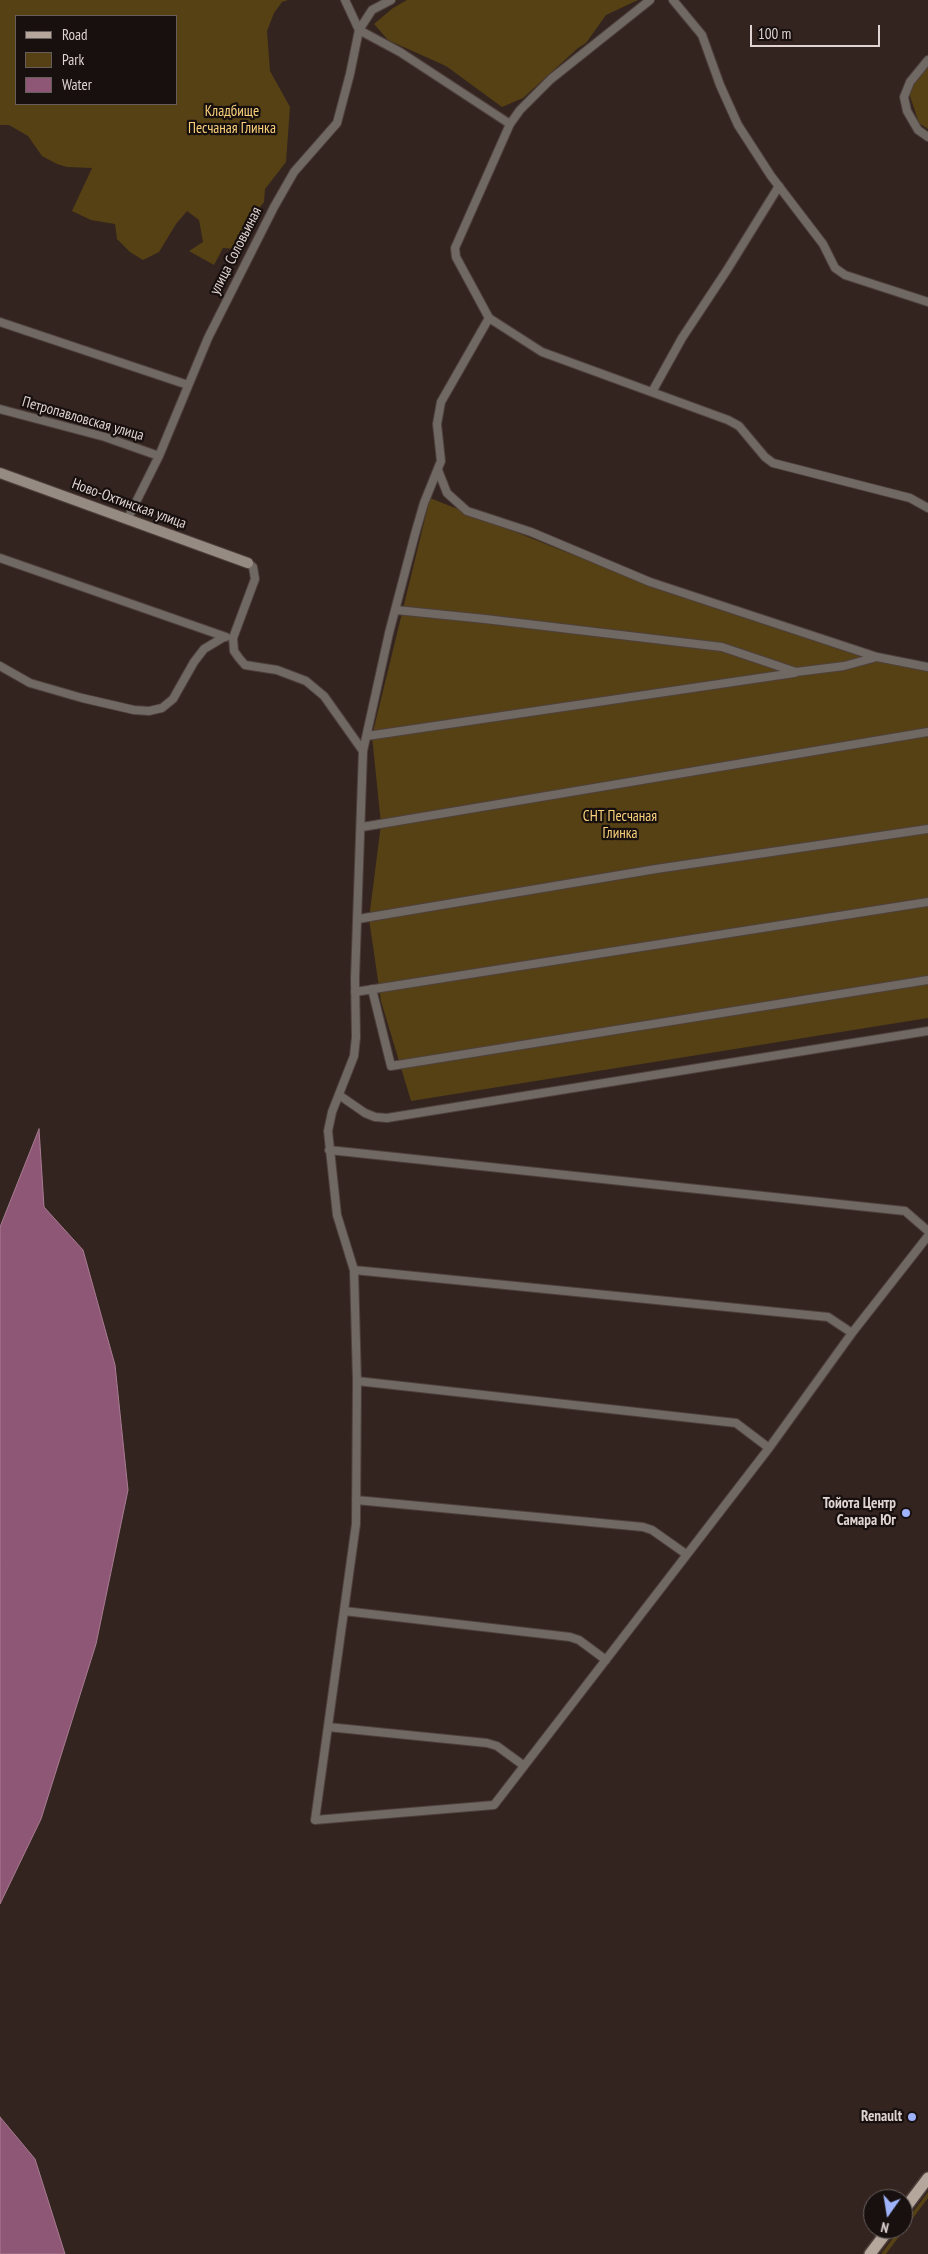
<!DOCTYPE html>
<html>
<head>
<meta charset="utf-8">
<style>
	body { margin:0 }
	#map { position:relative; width:928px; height:2254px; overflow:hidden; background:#342420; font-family:"PT Sans Narrow",sans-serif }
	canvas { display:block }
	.legend { position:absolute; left:15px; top:15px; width:162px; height:90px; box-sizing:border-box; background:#17100e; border:1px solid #675e5c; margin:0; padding:6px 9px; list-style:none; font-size:15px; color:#dfd4d1 }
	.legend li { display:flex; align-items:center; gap:10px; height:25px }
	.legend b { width:25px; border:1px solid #675e5c }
	.north { position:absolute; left:863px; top:2189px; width:50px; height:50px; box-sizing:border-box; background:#17100e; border:1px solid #675e5c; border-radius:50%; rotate:193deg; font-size:14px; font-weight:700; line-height:20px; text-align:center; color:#dfd4d1 }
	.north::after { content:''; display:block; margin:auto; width:18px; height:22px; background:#9fb3fd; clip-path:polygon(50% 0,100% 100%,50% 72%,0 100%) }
	.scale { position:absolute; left:750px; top:25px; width:130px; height:22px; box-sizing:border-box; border:2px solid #dfd4d1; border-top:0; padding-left:6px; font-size:15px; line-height:18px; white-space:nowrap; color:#dfd4d1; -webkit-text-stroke:4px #17100e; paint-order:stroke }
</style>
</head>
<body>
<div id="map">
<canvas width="928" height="2254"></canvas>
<ul class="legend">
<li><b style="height:6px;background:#b5a79c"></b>Road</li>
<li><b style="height:14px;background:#554114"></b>Park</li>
<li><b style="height:14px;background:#8f5776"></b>Water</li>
</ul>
<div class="north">N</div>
<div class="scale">100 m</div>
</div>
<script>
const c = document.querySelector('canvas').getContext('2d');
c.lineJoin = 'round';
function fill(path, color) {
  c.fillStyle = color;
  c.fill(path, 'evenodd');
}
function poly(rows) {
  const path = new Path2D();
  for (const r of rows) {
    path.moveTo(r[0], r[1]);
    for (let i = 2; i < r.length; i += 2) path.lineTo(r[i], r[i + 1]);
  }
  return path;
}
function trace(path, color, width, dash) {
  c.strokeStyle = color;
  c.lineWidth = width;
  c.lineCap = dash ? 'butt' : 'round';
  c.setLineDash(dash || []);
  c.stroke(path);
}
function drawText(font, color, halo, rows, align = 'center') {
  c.font = font + ' "PT Sans Narrow",sans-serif';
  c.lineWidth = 4.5;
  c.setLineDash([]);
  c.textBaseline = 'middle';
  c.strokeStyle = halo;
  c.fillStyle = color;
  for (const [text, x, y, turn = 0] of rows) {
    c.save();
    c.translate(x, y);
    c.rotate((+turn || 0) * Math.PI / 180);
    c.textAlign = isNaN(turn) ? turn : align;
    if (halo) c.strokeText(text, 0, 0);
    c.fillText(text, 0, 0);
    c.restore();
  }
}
const green = poly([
	[0,0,288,0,282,2,274,13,267,31,270,71,290,107,286,162,265,189,264,202,250,220,237,249,223,248,214,265,189,251,203,242,199,220,187,211,176,224,159,252,143,260,130,252,117,239,115,224,91,220,72,211,92,168,67,167,57,164,42,156,28,136,9,125,0,125],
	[16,16,176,16,176,104,16,104],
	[407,0,638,0,606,15,586,43,578,48,523,98,502,107,446,66,388,40,374,24,393,8],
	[928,65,928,129,919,123,908,90],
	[430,498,649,585,879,660,928,671,928,1018,411,1101,381,1001,369,919,381,824,372,736],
	[928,2192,928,2198,886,2254,881,2254,900,2229,903,2229,903,2225]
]);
const water = poly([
	[39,1129,44,1207,83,1250,115,1365,128,1490,96,1644,41,1819,0,1904,0,1227,39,1129],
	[0,2117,35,2159,65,2254,0,2254,0,2117]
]);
const street = poly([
	[650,0,551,79,520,110,510,124,455,248,456,257,489,318,542,352,728,420,739,426,765,457,773,463,910,498,928,508],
	[673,0,702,35,720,85,738,125,771,176,823,244,835,268,845,275,928,302],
	[359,30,400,52,510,124],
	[359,30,372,10,391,0],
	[928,60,910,82,904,97,907,111,918,130,928,137],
	[489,318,441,402,437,424,441,461,424,503,415,534,389,633,363,751,355,978,356,1037,354,1056,332,1112,328,1131,337,1215,354,1270,357,1381,356,1524,315,1820,494,1805,769,1448,852,1333,928,1236],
	[0,322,188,385],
	[652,392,682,338,727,270,779,186],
	[0,409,105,437,159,456],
	[438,470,447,493,467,511,531,532,650,582,877,657],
	[127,520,159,456,208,338,274,207,294,172,337,123,350,74,359,30,345,0],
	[0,558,226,637],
	[248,563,253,567,255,579,233,638,234,651,239,658,245,665,277,670,306,681,324,696,363,751],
	[396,610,485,619,722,647,796,672,844,666,877,657,928,667],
	[0,666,30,683,82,698,134,710,149,711,162,708,173,699,194,662,204,649,224,637],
	[367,736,794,673],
	[362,827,928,732],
	[358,919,656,869,928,829],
	[372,989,391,1066,928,980],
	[355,992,928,902],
	[339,1095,365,1113,375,1117,387,1118,928,1031],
	[329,1150,905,1211,928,1231],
	[354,1270,828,1317,852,1333],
	[357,1381,736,1423,769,1448],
	[356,1500,643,1527,652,1530,686,1554],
	[344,1611,570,1637,579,1640,606,1660],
	[328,1727,487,1743,497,1746,523,1765]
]);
const secondary = poly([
	[0,473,248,563]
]);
const primary = poly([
	[903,2211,928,2178],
	[870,2254,889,2229]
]);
const markers = [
	[906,1513,5,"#9fb3fd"],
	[912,2117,5,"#9fb3fd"]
];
const parkNames = [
	["Кладбище",232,112],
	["Песчаная Глинка",232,129],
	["СНТ Песчаная",620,817],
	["Глинка",620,834]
];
const streetNames = [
	["улица Соловьиная",236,251,-63],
	["Петропавловская улица",83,419,16],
	["Ново-Охтинская улица",129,504,20]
];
const poiNames = [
	["Тойота Центр",896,1504],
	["Самара Юг",896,1521],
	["Renault",902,2117]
];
fill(green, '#554114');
fill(water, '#8f5776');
trace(water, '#a77c91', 1);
trace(street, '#4f403c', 10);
trace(secondary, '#4f403c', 12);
trace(primary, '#4f403c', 14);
trace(street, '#6f6863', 8);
trace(secondary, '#968b83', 10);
trace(primary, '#b5a79c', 11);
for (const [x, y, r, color] of markers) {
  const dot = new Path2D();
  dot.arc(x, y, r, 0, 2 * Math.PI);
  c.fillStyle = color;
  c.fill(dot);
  trace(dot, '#17100e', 2);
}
drawText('15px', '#fad17b', '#17100e', parkNames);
drawText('15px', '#dfd4d1', '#17100e', streetNames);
drawText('bold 15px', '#dfd4d1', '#17100e', poiNames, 'right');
</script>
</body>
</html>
